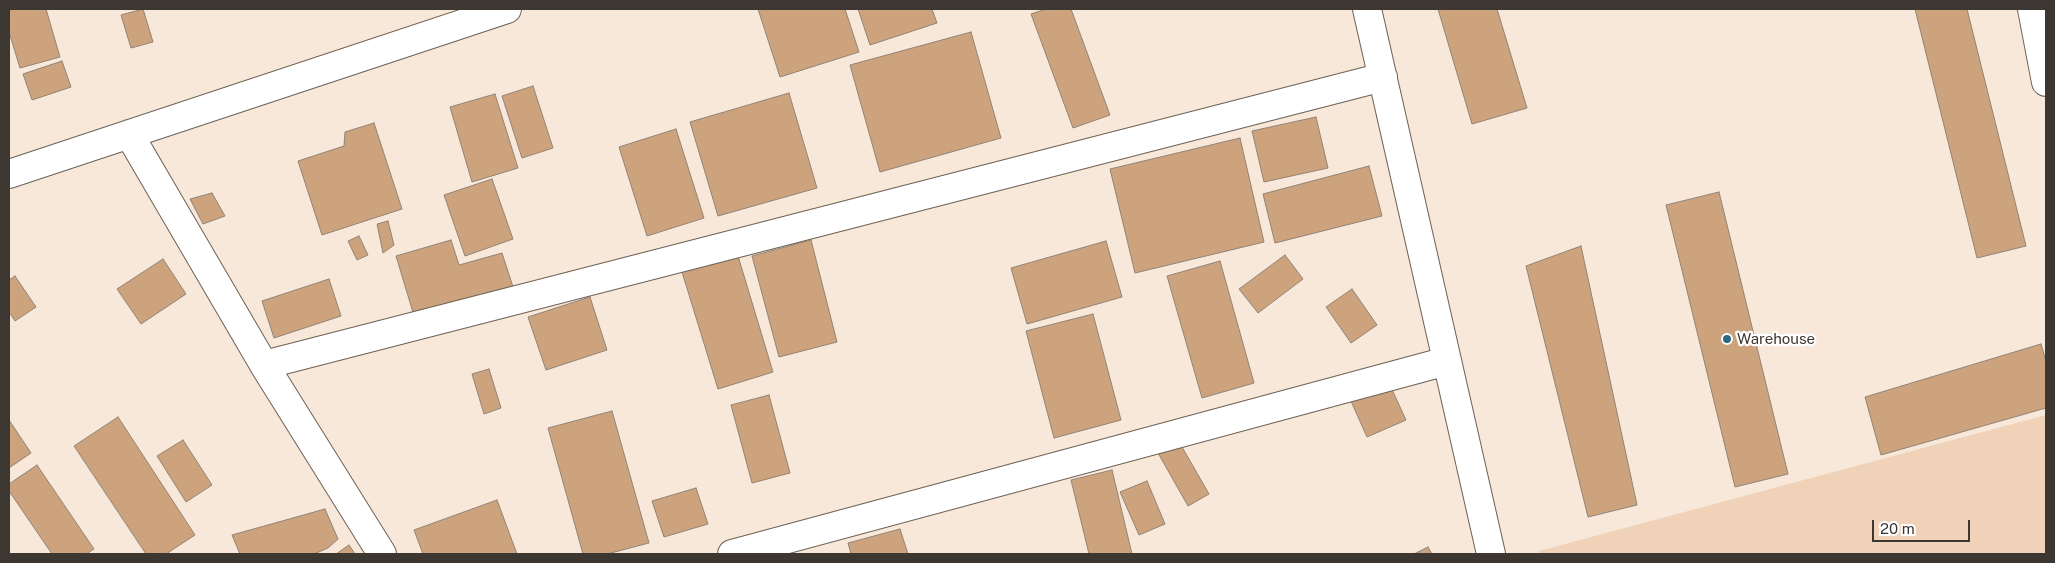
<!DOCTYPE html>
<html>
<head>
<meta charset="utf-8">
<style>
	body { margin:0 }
	#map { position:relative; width:2055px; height:563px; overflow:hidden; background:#f7e8d9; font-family:"Public Sans",sans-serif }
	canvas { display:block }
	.frame { position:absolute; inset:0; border:10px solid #3d3732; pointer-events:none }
	.scale { position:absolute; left:1872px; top:520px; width:98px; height:22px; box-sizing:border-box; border:2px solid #3d3732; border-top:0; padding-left:6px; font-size:15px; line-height:18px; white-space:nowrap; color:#3d3732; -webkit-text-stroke:4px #fff; paint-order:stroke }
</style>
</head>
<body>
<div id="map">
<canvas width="2055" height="563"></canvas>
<div class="frame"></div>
<div class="scale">20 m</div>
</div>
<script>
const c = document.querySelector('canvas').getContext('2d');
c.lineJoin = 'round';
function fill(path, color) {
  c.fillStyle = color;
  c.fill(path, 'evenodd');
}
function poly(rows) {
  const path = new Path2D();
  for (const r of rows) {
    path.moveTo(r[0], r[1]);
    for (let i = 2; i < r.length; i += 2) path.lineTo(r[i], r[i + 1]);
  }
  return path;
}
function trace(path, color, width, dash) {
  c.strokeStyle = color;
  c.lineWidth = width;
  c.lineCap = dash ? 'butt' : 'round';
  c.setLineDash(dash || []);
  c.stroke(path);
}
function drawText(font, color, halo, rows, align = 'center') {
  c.font = font + ' "Public Sans",sans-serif';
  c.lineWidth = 4.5;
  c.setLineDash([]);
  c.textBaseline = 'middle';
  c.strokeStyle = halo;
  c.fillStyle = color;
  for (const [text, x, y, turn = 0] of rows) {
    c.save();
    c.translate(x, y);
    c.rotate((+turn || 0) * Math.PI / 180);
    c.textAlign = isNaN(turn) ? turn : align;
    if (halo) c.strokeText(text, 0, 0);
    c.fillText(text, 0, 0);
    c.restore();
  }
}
const green = poly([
	[2046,415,2046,554,1540,554,1539,551]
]);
const building = poly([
	[9,9,46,9,60,57,20,68,9,32,9,9],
	[143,9,153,42,131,48,121,15,143,9],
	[758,9,845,9,859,52,780,77,758,9],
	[858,9,932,9,937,23,870,45,858,9],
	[1046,9,1071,9,1110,115,1073,128,1031,14,1046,9],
	[1438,9,1497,9,1527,108,1472,124,1438,9],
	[1915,9,1967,9,2026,246,1977,258,1915,9],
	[971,32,1001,138,880,172,850,65,971,32],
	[62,61,71,87,32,100,23,74,62,61],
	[533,86,553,148,522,158,502,96,533,86],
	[789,93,817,188,718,216,690,122,789,93],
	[495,94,518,168,472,182,450,107,495,94],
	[1316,117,1328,168,1264,182,1252,131,1316,117],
	[374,123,402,209,322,235,298,161,344,146,345,132,374,123],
	[676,129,704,218,647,236,619,147,676,129],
	[1240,138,1264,242,1135,273,1110,169,1240,138],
	[1369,166,1382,216,1275,243,1263,194,1369,166],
	[492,179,513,239,465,256,444,195,492,179],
	[1719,192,1788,474,1735,487,1666,205,1719,192],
	[212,193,225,216,203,224,190,199,212,193],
	[388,221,394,245,383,253,377,224,388,221],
	[359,236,368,255,357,260,348,241,359,236],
	[451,240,459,265,502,253,514,290,415,319,396,256,451,240],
	[811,240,837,342,779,357,752,256,811,240],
	[1106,241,1122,297,1027,324,1011,268,1106,241],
	[1581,246,1637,505,1588,517,1526,266,1581,246],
	[1285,255,1303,279,1258,313,1239,289,1285,255],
	[738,256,773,372,718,389,682,272,738,256],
	[163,259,186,294,141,324,117,289,163,259],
	[1220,261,1254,383,1202,398,1167,276,1220,261],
	[15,276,36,307,15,321,9,312,9,280,15,276],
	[329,279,341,316,274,338,262,301,329,279],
	[1352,289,1377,325,1351,343,1326,307,1352,289],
	[590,297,607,350,546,370,528,317,590,297],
	[1093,314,1121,420,1054,438,1026,331,1093,314],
	[2041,344,2046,361,2046,408,1881,455,1865,397,2041,344],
	[489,369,501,408,484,414,472,374,489,369],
	[1389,383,1406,420,1367,437,1350,399,1389,383],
	[769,395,790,473,752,483,731,405,769,395],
	[612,411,649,543,607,554,583,554,548,428,612,411],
	[118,417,195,535,166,554,146,554,74,446,118,417],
	[9,420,31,453,9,468,9,420],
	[183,440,212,485,186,502,157,456,183,440],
	[1182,447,1209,494,1188,506,1158,453,1182,447],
	[37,465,94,549,86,554,52,554,9,491,9,484,37,465],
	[1112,470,1132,554,1089,554,1071,480,1112,470],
	[1147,481,1165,524,1139,535,1120,492,1147,481],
	[696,488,708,524,664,537,652,501,696,488],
	[497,500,517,554,423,554,414,530,497,500],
	[325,509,338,539,328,548,314,554,240,554,232,535,325,509],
	[900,529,908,554,851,554,848,543,900,529],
	[349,545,355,554,336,554,349,545],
	[1428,547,1432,554,1414,554,1428,547]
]);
const minor = poly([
	[1367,9,1491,554],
	[2032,9,2046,82],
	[129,134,264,365,382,554],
	[9,174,507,9],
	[264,365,1383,77],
	[732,554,1447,361]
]);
const markers = [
	[1727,339,5,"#296a7e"]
];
const poiNames = [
	["Warehouse",1737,339]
];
fill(green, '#efd2b7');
fill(building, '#cca37c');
trace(building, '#918377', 1);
trace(minor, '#6d6054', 30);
trace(minor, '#fff', 28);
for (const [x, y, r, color] of markers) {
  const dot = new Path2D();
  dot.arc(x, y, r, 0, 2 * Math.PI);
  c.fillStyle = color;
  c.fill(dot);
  trace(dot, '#fff', 2);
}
drawText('15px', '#3d3732', '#fff', poiNames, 'left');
</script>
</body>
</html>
